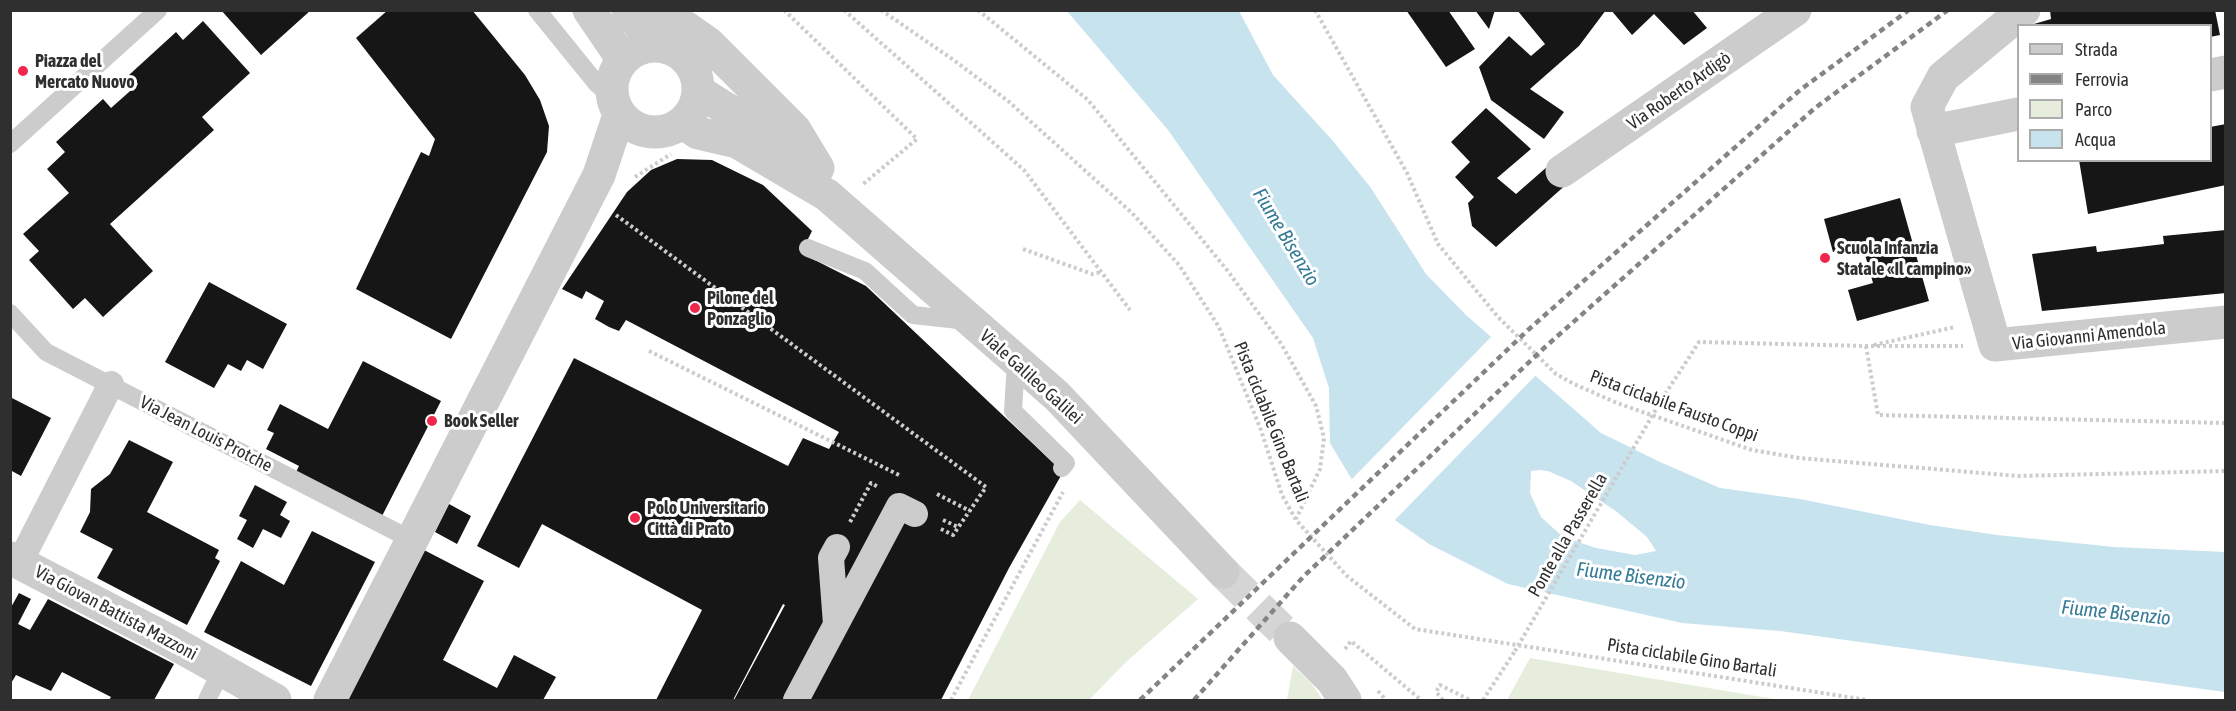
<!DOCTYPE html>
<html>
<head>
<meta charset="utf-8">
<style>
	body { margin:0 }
	#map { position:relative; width:2236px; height:711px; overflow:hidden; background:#fff; font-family:"Asap Condensed",sans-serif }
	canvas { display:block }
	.frame { position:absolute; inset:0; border:12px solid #2f2f2f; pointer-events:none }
	.legend { position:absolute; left:2017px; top:24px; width:195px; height:138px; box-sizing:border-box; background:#fff; border:2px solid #acacac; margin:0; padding:8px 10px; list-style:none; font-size:18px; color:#2f2f2f }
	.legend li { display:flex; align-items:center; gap:12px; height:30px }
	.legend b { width:30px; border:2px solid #acacac }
</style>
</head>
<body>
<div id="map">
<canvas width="2236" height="711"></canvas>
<div class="frame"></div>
<ul class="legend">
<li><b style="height:8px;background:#ccc"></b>Strada</li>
<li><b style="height:8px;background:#848484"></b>Ferrovia</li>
<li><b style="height:16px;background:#e7eddc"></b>Parco</li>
<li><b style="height:16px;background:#c7e3ee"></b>Acqua</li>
</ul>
</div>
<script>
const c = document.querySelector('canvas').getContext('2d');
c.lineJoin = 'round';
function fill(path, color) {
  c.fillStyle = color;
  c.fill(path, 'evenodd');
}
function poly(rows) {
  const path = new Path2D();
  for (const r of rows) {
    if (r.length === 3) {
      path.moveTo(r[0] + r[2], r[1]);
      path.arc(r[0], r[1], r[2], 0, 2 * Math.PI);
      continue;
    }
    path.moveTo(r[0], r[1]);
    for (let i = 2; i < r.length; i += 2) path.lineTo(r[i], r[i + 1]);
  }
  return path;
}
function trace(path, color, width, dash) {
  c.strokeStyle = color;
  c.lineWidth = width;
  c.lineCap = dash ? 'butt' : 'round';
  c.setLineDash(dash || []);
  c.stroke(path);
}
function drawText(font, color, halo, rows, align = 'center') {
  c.font = font + ' "Asap Condensed",sans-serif';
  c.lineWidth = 6;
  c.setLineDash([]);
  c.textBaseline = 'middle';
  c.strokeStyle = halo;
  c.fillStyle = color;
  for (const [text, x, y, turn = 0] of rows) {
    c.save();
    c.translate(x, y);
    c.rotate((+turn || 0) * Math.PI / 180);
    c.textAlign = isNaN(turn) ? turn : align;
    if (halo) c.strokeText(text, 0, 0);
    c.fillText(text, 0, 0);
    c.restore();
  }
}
const green = poly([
	[1080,500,1198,599,1126,662,1089,700,968,700,1060,522],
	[1530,658,1780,700,1507,700],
	[1293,666,1311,683,1323,700,1287,700]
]);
const water = poly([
	[1067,11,1239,11,1273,75,1333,141,1371,188,1426,274,1466,315,1601,433,1660,462,1720,488,1800,499,1930,525,1997,535,2114,547,2225,552,2225,692,1780,631,1682,623,1508,584,1429,544,1389,516,1351,478,1330,443,1329,388,1313,338,1168,130],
	[1539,470,1548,471,1571,481,1617,512,1647,537,1656,551,1635,555,1596,548,1563,537,1541,517,1530,493,1531,471]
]);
const pier = poly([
	[1493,335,1537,374,1393,522,1350,481]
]);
const building = poly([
	[221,10,311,10,261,55],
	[388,10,472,10,525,75,540,100,549,126,547,152,451,339,356,289,421,152,429,156,435,139,356,38],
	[1406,10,1448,10,1475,49,1446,67],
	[1475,10,1495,10,1489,29],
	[1517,10,1606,10,1579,46,1530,89,1564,112,1544,139,1491,100,1479,67,1509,36,1531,56,1545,44],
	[1611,10,1692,10,1707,28,1684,45,1654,14,1632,35],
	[2050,10,2215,10,2220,35,2210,37,2210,26,2027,26,2051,19],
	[203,21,250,73,202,117,214,130,110,224,153,271,103,317,85,298,73,309,29,260,39,251,23,234,69,193,47,169,65,152,56,142,103,99,111,108,138,84,129,75,176,32,183,40],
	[1486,108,1531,149,1497,178,1516,194,1548,166,1569,182,1496,247,1472,226,1468,203,1474,197,1455,177,1470,162,1451,142],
	[2226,124,2226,185,2088,214,2079,160,2210,160,2210,127],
	[677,159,712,160,763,185,812,231,801,253,866,286,1063,472,1009,568,941,700,734,700,785,605,783,604,733,700,656,700,702,610,542,524,519,568,477,546,574,358,788,466,803,438,829,449,839,432,626,320,619,331,609,327,595,319,604,301,586,291,582,299,562,289,627,192,651,170],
	[1900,198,1929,301,1857,321,1848,290,1873,283,1862,244,1833,252,1824,219],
	[2226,230,2226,293,2042,311,2032,254,2096,246,2097,252,2164,244,2163,236],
	[209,282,287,324,263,369,247,360,241,371,228,364,214,388,165,362],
	[363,361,441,401,382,516,296,472,299,466,266,449,274,433,267,430,280,404,328,429],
	[10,397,51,418,21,476,10,470],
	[129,440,173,462,147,512,219,550,215,558,220,561,187,625,97,578,113,549,80,532,90,512,91,489,110,474],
	[255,485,287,502,280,515,290,521,281,538,263,529,253,548,237,539,247,520,239,516],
	[449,504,471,516,457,544,435,532],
	[312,531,375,562,311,686,204,632,241,561,284,585],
	[424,550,484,581,443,660,497,688,514,655,556,677,543,700,346,700],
	[19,593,31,599,18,624,30,630,48,599,174,664,154,700,109,700,111,697,62,672,51,691,16,675,10,685,10,609]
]);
const tertiaryTunnel = poly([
	[1223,572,1290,638]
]);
const path = poly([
	[784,10,917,139,862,185],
	[844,10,1024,170,1130,310],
	[881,10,955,61,1008,101,1132,213,1179,265,1219,327,1261,430,1282,495,1296,520,1347,576,1415,629,1867,700],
	[978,10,1088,100,1227,270,1282,345,1316,406,1324,438,1320,469,1296,519],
	[1315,10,1407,173,1438,244,1498,317,1556,374,1574,384,1617,403,1752,450,1799,458,2018,476,2226,471],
	[635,177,671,154],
	[616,215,986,487,953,535,939,528],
	[1023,249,1092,274,1101,272],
	[1874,345,1955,327],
	[1866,346,1878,415,2226,423],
	[649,351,901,476],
	[1662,399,1699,342,1866,346,1963,346],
	[937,494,970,511],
	[943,520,958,527],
	[850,522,871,483,878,487],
	[1345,649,1351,641,1421,700],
	[1378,691,1386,700],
	[951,700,1063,492],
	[1443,700,1436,692,1440,685,1470,700],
	[1483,700,1515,651]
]);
const service = poly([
	[537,10,597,84,612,96],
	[10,144,158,10],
	[808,248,865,271,913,315,968,321],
	[10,313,46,352,412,540],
	[1016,362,1013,411,1066,463,1062,468],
	[207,700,222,669]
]);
const pedestrian = poly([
	[20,562,111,384],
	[836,624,831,558,837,547],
	[796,700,899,506,915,514]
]);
const minor = poly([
	[2024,10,1943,77,1927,107,1995,345,2226,322],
	[2210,75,2226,72],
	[1933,131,2018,114],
	[1562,171,1795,10],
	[10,558,170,641,275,700]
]);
const tertiary = poly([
	[589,10,623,60],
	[628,10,656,46],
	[661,10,708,43,795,130,818,168],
	[655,89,43],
	[698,91,800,155],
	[683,123,698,133,737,142,827,195,1057,396,1223,572],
	[1290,638,1332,680,1345,700],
	[330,700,599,175,619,115]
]);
const rail = poly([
	[1140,700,1528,330,1800,90,1909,10],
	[1194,700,1303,577,1544,348,1815,108,1948,10]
]);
const pathBridge = poly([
	[1515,651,1662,399]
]);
const markers = [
	[23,71,6,"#f1264b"],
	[1825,258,6,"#f1264b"],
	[695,308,6,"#f1264b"],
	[432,421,6,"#f1264b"],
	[635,518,6,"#f1264b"]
];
const poiNames = [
	["Piazza del",35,61],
	["Mercato Nuovo",35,82],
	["Scuola Infanzia",1837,248],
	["Statale «Il campino»",1837,269],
	["Pilone del",707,298],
	["Ponzaglio",707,319],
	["Book Seller",444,421],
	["Polo Universitario",647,508],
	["Città di Prato",647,529]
];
const streetNames = [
	["Via Roberto Ardigò",1679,91,-35],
	["Via Giovanni Amendola",2089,336,-6],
	["Viale Galileo Galilei",1031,377,42],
	["Pista ciclabile Fausto Coppi",1674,406,20],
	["Pista ciclabile Gino Bartali",1271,422,68],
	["Via Jean Louis Protche",206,434,27],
	["Ponte alla Passerella",1568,535,-60],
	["Via Giovan Battista Mazzoni",116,613,28],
	["Pista ciclabile Gino Bartali",1692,658,9]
];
const waterNames = [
	["Fiume Bisenzio",1286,237,59],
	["Fiume Bisenzio",1631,576,7],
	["Fiume Bisenzio",2116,613,6]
];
fill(green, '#e7eddc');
fill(water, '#c7e3ee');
fill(pier, '#fff');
fill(building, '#161616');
trace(tertiaryTunnel, '#d5d5d5', 33, [33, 16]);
trace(path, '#ccc', 4, [3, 3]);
trace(service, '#ccc', 18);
trace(pedestrian, '#ccc', 26);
trace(minor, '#ccc', 33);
trace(tertiary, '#ccc', 33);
trace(rail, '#848484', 4.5, [6, 4.5]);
trace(pathBridge, '#ccc', 4, [3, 3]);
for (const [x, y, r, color] of markers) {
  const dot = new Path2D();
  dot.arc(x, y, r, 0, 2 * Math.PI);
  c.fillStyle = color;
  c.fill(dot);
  trace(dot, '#fff', 2);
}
drawText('bold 18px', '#2f2f2f', '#fff', poiNames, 'left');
drawText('18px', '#2f2f2f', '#fff', streetNames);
drawText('italic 20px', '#377c97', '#fff', waterNames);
</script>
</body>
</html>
